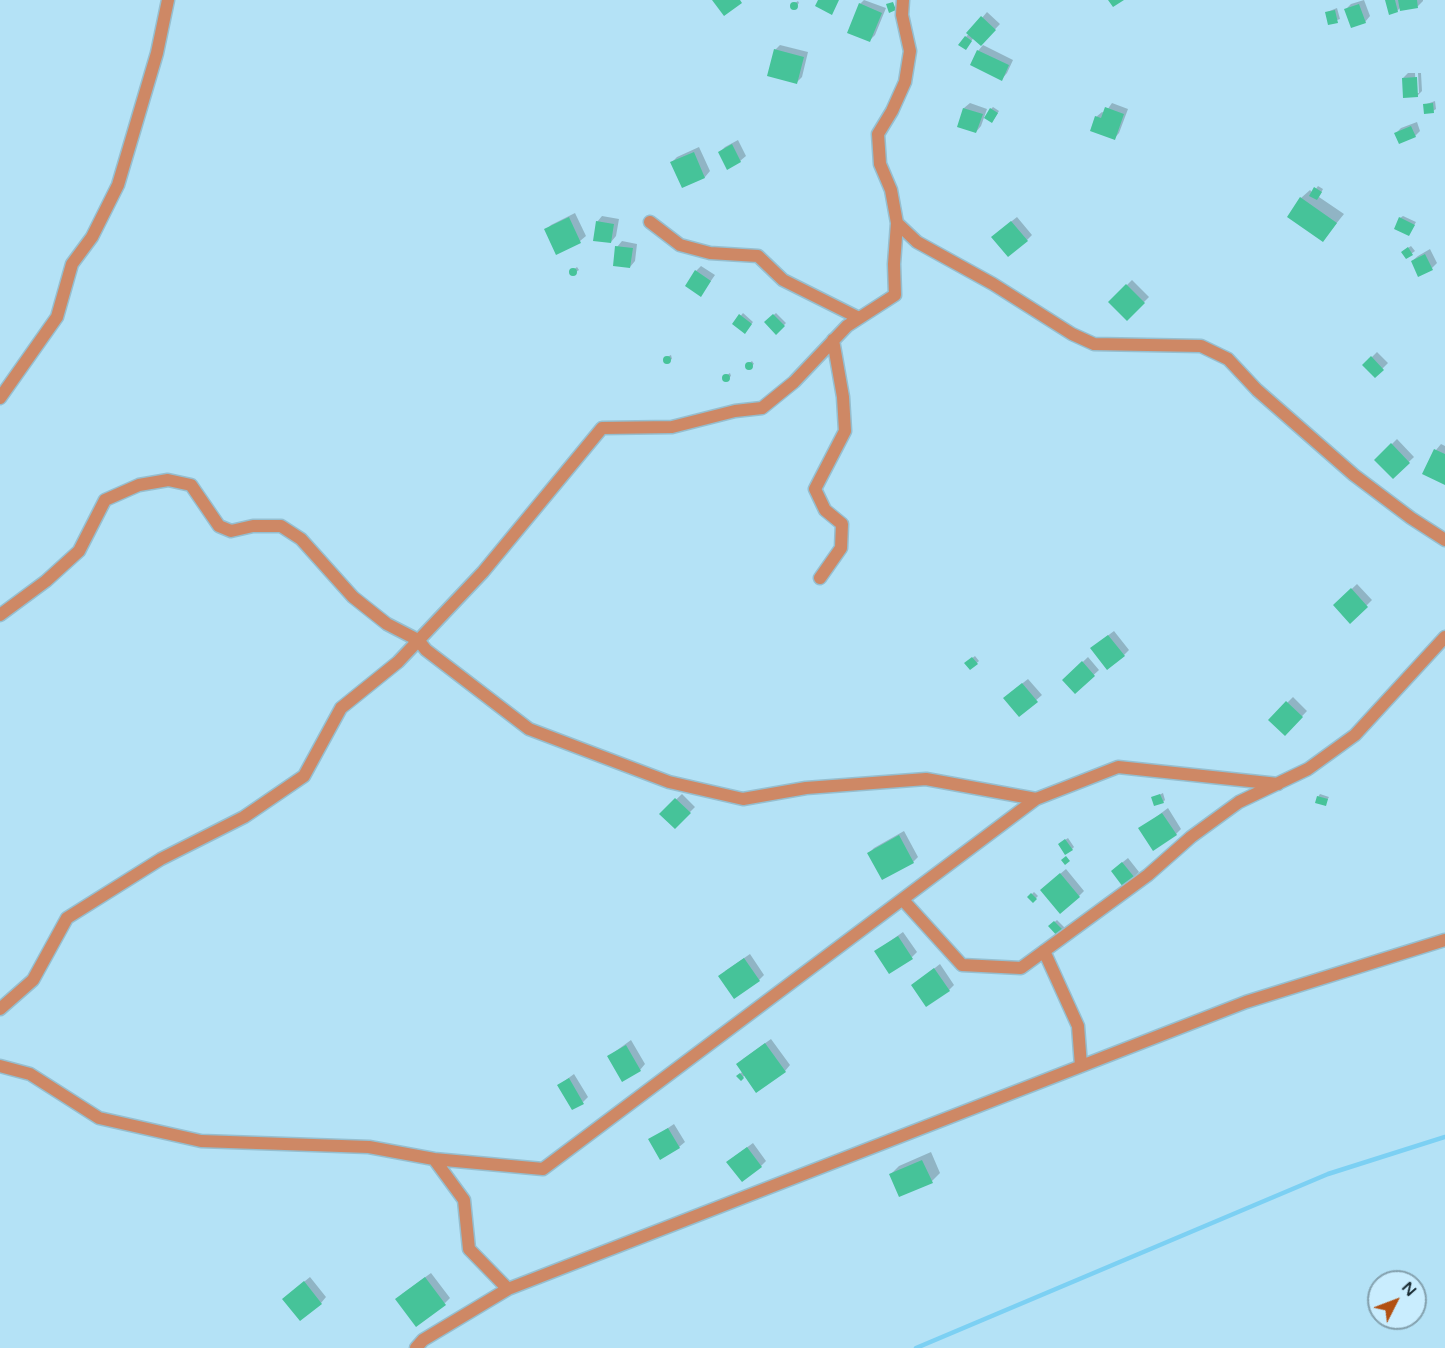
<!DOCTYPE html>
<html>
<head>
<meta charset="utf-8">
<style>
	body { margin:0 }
	#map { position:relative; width:1445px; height:1348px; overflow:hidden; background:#b4e2f6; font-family:"Varela Round",sans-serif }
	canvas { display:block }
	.north { position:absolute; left:1367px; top:1270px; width:60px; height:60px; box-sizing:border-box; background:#c9edfe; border:2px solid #83a0ad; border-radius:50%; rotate:48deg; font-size:16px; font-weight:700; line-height:24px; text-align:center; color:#1a2c33 }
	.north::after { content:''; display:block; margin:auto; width:21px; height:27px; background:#b25011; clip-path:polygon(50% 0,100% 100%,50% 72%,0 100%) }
</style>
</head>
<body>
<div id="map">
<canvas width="1445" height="1348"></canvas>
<div class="north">N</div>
</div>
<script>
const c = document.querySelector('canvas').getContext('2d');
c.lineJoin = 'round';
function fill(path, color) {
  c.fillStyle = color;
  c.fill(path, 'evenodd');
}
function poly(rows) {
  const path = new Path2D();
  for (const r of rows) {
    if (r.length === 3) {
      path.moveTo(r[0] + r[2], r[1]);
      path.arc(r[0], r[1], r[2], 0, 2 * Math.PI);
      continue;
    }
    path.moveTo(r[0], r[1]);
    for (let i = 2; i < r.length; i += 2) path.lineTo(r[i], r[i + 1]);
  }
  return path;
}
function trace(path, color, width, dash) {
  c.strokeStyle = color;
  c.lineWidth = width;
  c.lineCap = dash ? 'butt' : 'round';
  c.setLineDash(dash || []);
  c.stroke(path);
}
const shadow = poly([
	[864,0,886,8,875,35,870,40,860,4],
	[1364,0,1370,16,1365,22,1346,9,1351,4],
	[1386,0,1423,0,1423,1,1418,6,1401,7,1397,11],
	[798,1,799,3,794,8,792,5],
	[1337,8,1340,19,1329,23,1327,12],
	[987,12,1000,24,981,44,974,37,968,46,966,37],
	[780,45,808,52,802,77,797,82,775,50],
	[983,45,1013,60,1007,73,1002,79,978,51],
	[1408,73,1415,73,1416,93,1419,93,1418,73,1421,73,1422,91,1417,96,1403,78],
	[1435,101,1436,109,1433,111,1424,105],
	[970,103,987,109,981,126,976,132,958,126,964,108],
	[1112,103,1128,109,1119,133,1114,139,1096,117,1102,112,1105,113],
	[993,107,999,111,992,122,991,109],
	[1417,122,1420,131,1415,136,1396,133,1401,128],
	[738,140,746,156,740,161,720,152,725,147],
	[699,147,710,171,705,177,683,186,672,162,677,157],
	[1318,186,1323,189,1319,197,1344,214,1323,240,1301,198,1310,190,1313,193],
	[575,213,586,236,580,241,557,253,546,230,551,225],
	[602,216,619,219,616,236,611,242,597,222],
	[1403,216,1416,222,1409,234,1400,218],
	[1017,217,1032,235,1027,240,998,232],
	[622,241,637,244,635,261,630,267,617,247],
	[1411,246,1415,251,1407,257,1405,250],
	[1430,249,1437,263,1432,268,1412,261,1418,256],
	[701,266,715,275,701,295,696,271],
	[577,267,579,270,573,274,572,271],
	[1132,280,1149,297,1127,319,1110,302],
	[743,313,753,322,745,332,734,324],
	[776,313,786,323,776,333,766,322],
	[1377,352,1388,363,1375,376,1364,365],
	[671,355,672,359,666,362,665,358],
	[752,361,754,364,748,368,747,365],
	[730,373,731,376,726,380,724,377],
	[1397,439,1414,457,1393,477,1376,460],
	[1441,444,1445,446,1445,484,1424,474,1436,450],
	[1357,584,1372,600,1350,622,1335,605],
	[1114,631,1129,650,1124,655,1098,643],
	[975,656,979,661,971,668,966,663],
	[1088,657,1099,670,1075,692,1064,680],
	[1028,679,1042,695,1019,715,1010,693],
	[1293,697,1307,711,1285,734,1270,720],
	[1163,793,1165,800,1163,802,1153,798],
	[682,794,695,807,675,827,661,814],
	[1320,794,1329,797,1325,804,1318,797],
	[1168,808,1181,829,1176,834,1140,829],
	[904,831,918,857,913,862,869,853,874,848],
	[1068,838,1074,847,1072,849,1062,842],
	[1128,858,1139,872,1134,877,1118,866],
	[1066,869,1084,891,1079,896,1047,885],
	[1034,892,1038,896,1033,901,1029,897],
	[1057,920,1067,930,1060,937,1050,926],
	[903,932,917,952,912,957,876,951],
	[750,954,764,975,759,980,725,971],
	[940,964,954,985,949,990,913,985],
	[771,1039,790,1065,785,1071,745,1075,741,1079,738,1076,743,1071,743,1059],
	[631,1040,645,1064,640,1070,609,1056],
	[574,1074,588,1097,583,1102,559,1085],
	[674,1124,685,1142,679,1147,650,1140],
	[753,1143,766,1161,761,1166,734,1157],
	[931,1152,940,1173,932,1181,891,1174,899,1166],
	[431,1273,450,1298,445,1303,402,1294],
	[310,1277,326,1297,321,1303,289,1294]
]);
const stream = poly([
	[916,1348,1328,1174,1445,1137]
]);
const building = poly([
	[712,0,740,0,742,3,724,16],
	[818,0,839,0,832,15,815,6],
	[1108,0,1124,0,1113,7],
	[1385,0,1395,0,1398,12,1389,15],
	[1398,0,1417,0,1418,8,1400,11],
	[893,2,896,10,889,13,886,4],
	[794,6,4],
	[859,3,882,13,870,42,847,33],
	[1359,4,1366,23,1351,28,1344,9],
	[1335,10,1338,23,1328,25,1325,12],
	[981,16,996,30,981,46,966,33],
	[965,36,972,41,966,50,958,45],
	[774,49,804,57,797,84,767,76],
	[977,50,1009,65,1002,81,970,65],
	[1417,77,1418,97,1403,98,1402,78],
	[1433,103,1434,113,1424,114,1423,104],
	[1105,107,1124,114,1115,140,1090,131,1095,116,1101,118],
	[963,108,983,114,976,133,957,127],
	[990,108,998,113,992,123,984,118],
	[1411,126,1416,137,1399,144,1394,133],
	[732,144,741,162,727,170,718,152],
	[694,152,705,178,682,188,670,162],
	[1314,187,1322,192,1317,200,1309,196],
	[1300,197,1337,223,1323,242,1287,217],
	[569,217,581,243,556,255,544,229],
	[1399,217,1415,225,1409,236,1394,229],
	[596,221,614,224,611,243,593,241],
	[1011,221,1028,241,1008,257,991,237],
	[615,246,633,248,630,268,613,266],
	[1408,247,1413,255,1406,259,1401,252],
	[1425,254,1433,270,1418,277,1411,261],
	[573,272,4],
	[695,270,711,281,701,297,685,286],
	[1126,284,1145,303,1127,321,1108,302],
	[739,314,752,324,745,334,732,324],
	[773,314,785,326,776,335,764,322],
	[1371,356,1384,370,1375,378,1362,365],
	[667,360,4],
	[749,366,4],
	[726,378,4],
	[1391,443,1410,463,1393,479,1374,460],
	[1434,449,1445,454,1445,485,1422,474],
	[1351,588,1368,607,1350,624,1333,605],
	[1108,635,1125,656,1107,670,1090,648],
	[972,657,978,664,970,670,964,663],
	[1082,661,1095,676,1075,694,1062,680],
	[1022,683,1038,702,1019,717,1003,698],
	[1286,701,1303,717,1285,736,1268,720],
	[1160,794,1164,803,1154,806,1151,797],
	[1317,796,1328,799,1326,806,1315,803],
	[675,798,691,813,675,829,659,814],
	[1162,813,1177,835,1153,851,1138,828],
	[899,835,914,863,882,880,867,853],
	[1065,839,1073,850,1065,855,1058,844],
	[1066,856,1070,861,1065,865,1061,860],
	[1122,862,1135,878,1123,887,1111,871],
	[1060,873,1080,897,1060,914,1040,890],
	[1031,893,1037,899,1033,903,1027,897],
	[1054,921,1066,933,1060,939,1048,926],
	[898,936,913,959,889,974,874,951],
	[744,958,760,981,734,999,718,976],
	[934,968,950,991,926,1007,911,985],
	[765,1043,786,1072,756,1093,736,1064],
	[626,1045,641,1071,622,1082,607,1056],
	[740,1073,744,1078,741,1081,736,1076],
	[569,1078,584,1104,572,1110,557,1085],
	[668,1128,680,1148,660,1160,648,1139],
	[747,1147,762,1167,742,1182,726,1162],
	[922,1160,933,1183,899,1197,889,1174],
	[425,1277,446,1305,416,1327,395,1299],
	[304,1281,322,1304,300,1321,282,1299]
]);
const street = poly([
	[650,222,680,245,710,253,758,256,783,280,859,318],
	[897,223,917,242,993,284,1072,334,1094,344,1201,346,1228,359,1257,390,1354,475,1411,518,1445,540],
	[0,398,57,317,72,264,92,237,118,185,157,53,168,0],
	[820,578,841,548,842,524,825,510,815,489,845,431,843,397,833,340],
	[0,615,46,581,79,551,105,500,139,485,168,480,191,485,219,526,231,531,253,526,281,526,301,539,353,597,387,624,418,640,426,650,529,729,669,782,743,799,806,788,926,779,1036,799],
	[903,900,962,965,1021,968,1148,875,1191,837,1239,802,1308,769,1355,735,1445,637],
	[1044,951,1078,1026,1081,1066],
	[0,1009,33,980,67,918,161,859,244,817,304,776,341,708,398,662,483,572,602,428,672,427,735,411,762,408,794,382,847,326,895,295,894,264,897,223,891,190,880,164,878,134,892,111,905,82,910,51,902,15,903,0],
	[0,1066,30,1074,99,1118,201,1141,369,1147,434,1159,464,1200,469,1249,508,1289],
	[434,1159,543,1169,1036,799,1118,767,1278,784],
	[416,1348,423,1340,508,1289,1246,1002,1445,940]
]);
fill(shadow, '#0003');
trace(stream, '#7cd0f3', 4.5);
fill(building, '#46c399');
trace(street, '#95becf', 15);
trace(street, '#ce8865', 12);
</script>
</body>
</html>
